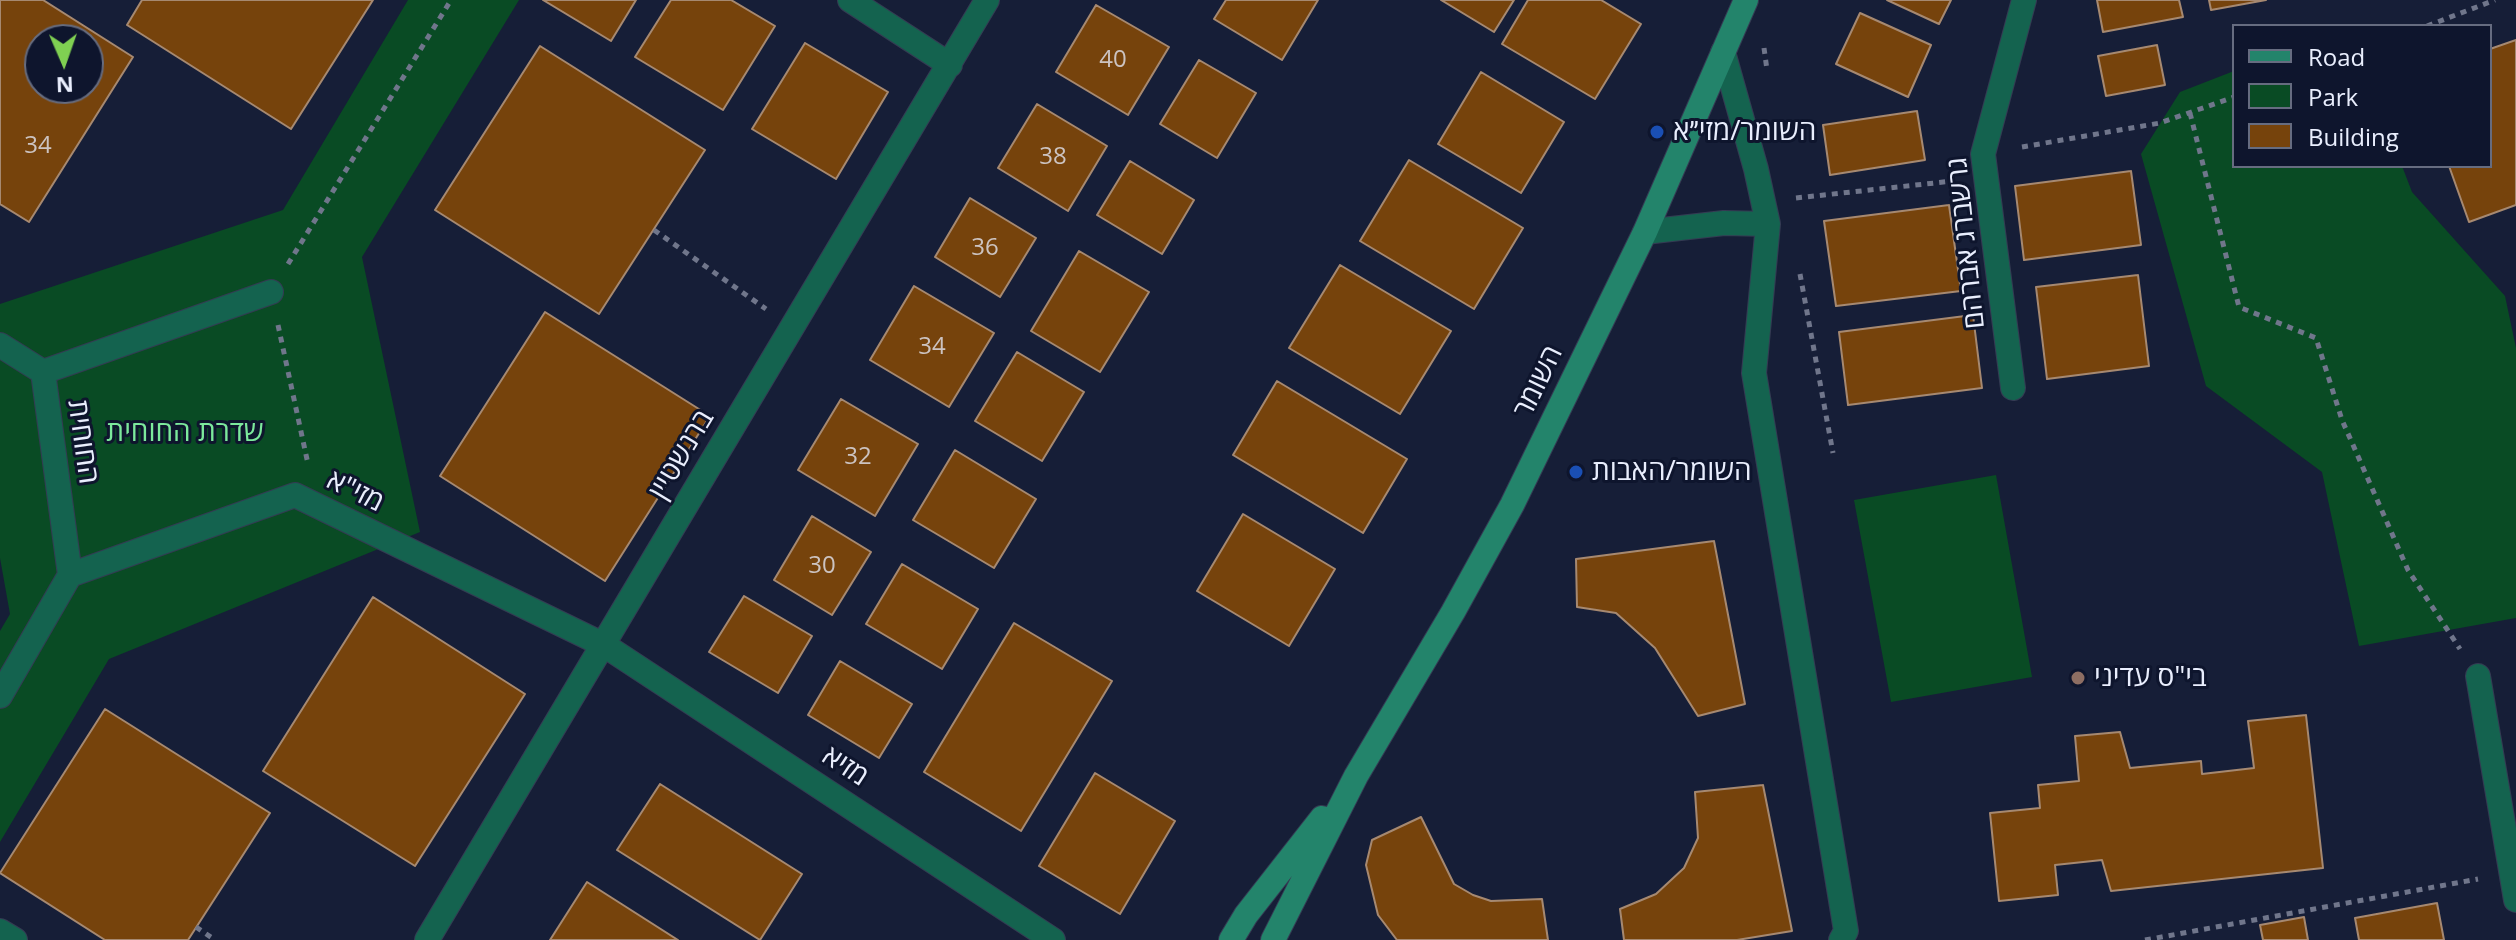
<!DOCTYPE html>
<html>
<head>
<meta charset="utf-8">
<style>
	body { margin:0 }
	#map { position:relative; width:2516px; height:940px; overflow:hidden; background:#161e37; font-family:"Open Sans",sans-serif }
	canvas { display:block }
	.legend { position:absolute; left:2232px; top:24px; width:260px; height:144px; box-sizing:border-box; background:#0e152d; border:2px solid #666c80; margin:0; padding:10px 14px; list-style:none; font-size:24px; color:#e9eefd }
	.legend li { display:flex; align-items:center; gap:16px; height:40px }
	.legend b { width:40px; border:2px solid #666c80 }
	.north { position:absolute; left:24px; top:24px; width:80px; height:80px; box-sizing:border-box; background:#0e152d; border:2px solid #666c80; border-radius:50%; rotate:178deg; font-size:22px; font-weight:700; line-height:32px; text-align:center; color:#e9eefd }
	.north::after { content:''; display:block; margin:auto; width:28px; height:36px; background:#7fd052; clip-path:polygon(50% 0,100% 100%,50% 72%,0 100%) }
</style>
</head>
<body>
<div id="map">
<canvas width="2516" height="940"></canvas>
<ul class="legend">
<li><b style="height:10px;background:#23846b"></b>Road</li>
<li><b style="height:22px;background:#094b24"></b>Park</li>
<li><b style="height:22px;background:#76430c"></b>Building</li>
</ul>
<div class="north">N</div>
</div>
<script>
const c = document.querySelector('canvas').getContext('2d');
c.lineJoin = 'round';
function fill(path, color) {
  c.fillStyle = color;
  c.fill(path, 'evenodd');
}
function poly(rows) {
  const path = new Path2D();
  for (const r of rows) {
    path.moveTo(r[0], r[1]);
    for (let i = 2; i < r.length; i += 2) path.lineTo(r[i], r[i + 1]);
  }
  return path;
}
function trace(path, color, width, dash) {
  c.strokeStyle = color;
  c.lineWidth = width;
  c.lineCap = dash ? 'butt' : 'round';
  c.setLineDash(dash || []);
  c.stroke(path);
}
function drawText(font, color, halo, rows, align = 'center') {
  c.font = font + ' "Open Sans",Heebo,sans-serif';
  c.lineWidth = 6;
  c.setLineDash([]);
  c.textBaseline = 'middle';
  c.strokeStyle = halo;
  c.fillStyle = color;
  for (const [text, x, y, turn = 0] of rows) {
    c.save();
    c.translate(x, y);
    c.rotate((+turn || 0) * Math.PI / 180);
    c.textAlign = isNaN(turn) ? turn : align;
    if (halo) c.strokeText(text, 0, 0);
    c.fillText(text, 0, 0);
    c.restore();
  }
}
const green = poly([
	[408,0,519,0,362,257,420,532,109,659,0,842,0,631,10,614,0,558,0,304,283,210],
	[2234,71,2234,166,2402,166,2412,192,2505,296,2516,348,2516,618,2359,646,2322,472,2206,386,2141,154,2180,92],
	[1996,475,2032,677,1891,702,1854,500]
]);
const building = poly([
	[0,0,43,0,133,57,29,222,0,204,0,0],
	[40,40,88,40,88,88,40,88,40,40],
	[142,0,373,0,291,129,127,25,142,0],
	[543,0,636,0,611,41,543,0],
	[671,0,731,0,775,26,723,110,635,57,671,0],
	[1226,0,1318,0,1282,60,1214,19,1226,0],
	[1441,0,1514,0,1494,32,1441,0],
	[1528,0,1601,0,1641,24,1595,99,1502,44,1528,0],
	[1887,0,1951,0,1939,24,1887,0],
	[2097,0,2179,0,2183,17,2103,32,2097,0],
	[2209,0,2266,0,2211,10,2209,0],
	[1096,5,1169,47,1128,115,1056,72,1096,5],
	[1860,13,1931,45,1908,97,1836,64,1860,13],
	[2516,40,2516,205,2469,222,2449,166,2490,166,2490,49,2516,40],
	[805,43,888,92,836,179,752,129,805,43],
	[2157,45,2165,85,2106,96,2098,56,2157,45],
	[540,46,705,150,599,314,435,210,540,46],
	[1199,60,1256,93,1217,158,1160,124,1199,60],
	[1481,72,1564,122,1521,193,1438,144,1481,72],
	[1037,104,1107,146,1068,211,998,168,1037,104],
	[1917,111,1925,160,1830,175,1823,125,1917,111],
	[1409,160,1523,228,1474,309,1360,241,1409,160],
	[1130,161,1194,200,1162,254,1097,215,1130,161],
	[2131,171,2141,245,2024,260,2015,186,2131,171],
	[970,198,1036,238,1000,297,935,257,970,198],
	[1949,205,1961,291,1836,306,1824,221,1949,205],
	[1079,251,1149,292,1100,372,1031,331,1079,251],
	[1340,265,1451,331,1400,414,1289,348,1340,265],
	[2138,275,2149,366,2047,379,2036,287,2138,275],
	[914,286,994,333,949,407,870,360,914,286],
	[545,312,710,416,605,581,440,476,545,312],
	[1973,315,1982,388,1848,405,1839,332,1973,315],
	[1017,352,1084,392,1042,461,975,421,1017,352],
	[1277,381,1407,459,1363,533,1233,455,1277,381],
	[841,399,918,444,875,516,798,470,841,399],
	[955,450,1036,499,994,568,913,520,955,450],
	[1243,514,1335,569,1289,646,1197,591,1243,514],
	[812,516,871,552,832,615,774,580,812,516],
	[1714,541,1745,704,1698,716,1655,648,1616,613,1577,607,1576,559,1714,541],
	[902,564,978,609,942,669,866,624,902,564],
	[744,596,812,636,778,693,709,652,744,596],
	[373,597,525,694,415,866,263,771,373,597],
	[1014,623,1112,681,1021,831,924,772,1014,623],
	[840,661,912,704,879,758,808,715,840,661],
	[105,709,270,813,188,940,105,940,0,873,105,709],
	[2306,715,2323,868,2111,891,2102,860,2055,865,2058,895,1999,901,1990,813,2040,808,2038,785,2079,781,2075,736,2120,732,2130,768,2201,761,2202,774,2254,768,2248,721,2306,715],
	[1095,773,1175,821,1120,914,1039,866,1095,773],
	[660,784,802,874,760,940,617,850,660,784],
	[1763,785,1792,931,1737,940,1624,940,1620,909,1656,894,1684,868,1698,838,1695,792,1763,785],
	[1421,817,1454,884,1473,895,1491,901,1542,899,1548,940,1397,940,1378,915,1366,865,1372,840,1421,817],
	[587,882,678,940,550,940,587,882],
	[2437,903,2444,940,2359,940,2355,918,2437,903],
	[2304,917,2308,940,2263,940,2260,925,2304,917]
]);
const path = poly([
	[2427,26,2495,0],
	[1764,48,1767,70],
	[2190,113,2239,307,2316,338,2342,420,2408,570,2460,649],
	[2022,147,2160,123,2234,97],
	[1796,198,1953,181],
	[654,230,766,309],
	[288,264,451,0],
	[1800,274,1833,453],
	[278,325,308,464],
	[196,927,215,940],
	[2145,940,2478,879]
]);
const lane = poly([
	[1723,52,1756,169,1768,224,1754,373,1846,931,1841,940],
	[1645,232,1724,223,1768,224]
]);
const street = poly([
	[850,0,950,65],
	[0,345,43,372],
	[2013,388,1983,154,2024,0],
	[70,575,295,495,604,645,1053,940],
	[2478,676,2516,900],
	[0,696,70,575,43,372,271,292],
	[0,931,15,940],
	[427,940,987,0]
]);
const secondary = poly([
	[1231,940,1246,915,1322,818],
	[1273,940,1356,776,1453,612,1512,505,1645,232,1746,0]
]);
const markers = [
	[1657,132,8,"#1a4fb4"],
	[1576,472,8,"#1a4fb4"],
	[2078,678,8,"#8d6e63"]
];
const numberNames = [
	["40",1113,60],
	["34",38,146],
	["38",1053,157],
	["36",985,248],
	["34",932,347],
	["32",858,457],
	["30",822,566]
];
const poiNames = [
	["השומר/מזי״א",1673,132],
	["השומר/האבות",1592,472],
	["בי\"ס עדיני",2094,678]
];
const streetNames = [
	["גרשברג אברהם",1967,243,-96],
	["השומר",1539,382,-64],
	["החוחית",82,442,82],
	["ברנשטיין",682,455,-59],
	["מזי\"א",355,492,26],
	["מזיא",845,767,33]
];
const parkNames = [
	["שדרת החוחית",185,433]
];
fill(green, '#094b24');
fill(building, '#76430c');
trace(building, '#a68971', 2);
trace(lane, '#343b53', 26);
trace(street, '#343b53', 26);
trace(secondary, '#343b53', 26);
trace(path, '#70768b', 5, [6, 6]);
trace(lane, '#14634f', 24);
trace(street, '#14634f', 24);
trace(secondary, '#23846b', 24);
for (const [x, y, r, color] of markers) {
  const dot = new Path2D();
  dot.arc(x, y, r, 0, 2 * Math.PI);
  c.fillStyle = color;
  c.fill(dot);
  trace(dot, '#0e152d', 3);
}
drawText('24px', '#ccc3c1', null, numberNames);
drawText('28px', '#e9eefd', '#0e152d', poiNames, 'left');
drawText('28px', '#e9eefd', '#0e152d', streetNames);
drawText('28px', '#7ce99c', '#0e152d', parkNames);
</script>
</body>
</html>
